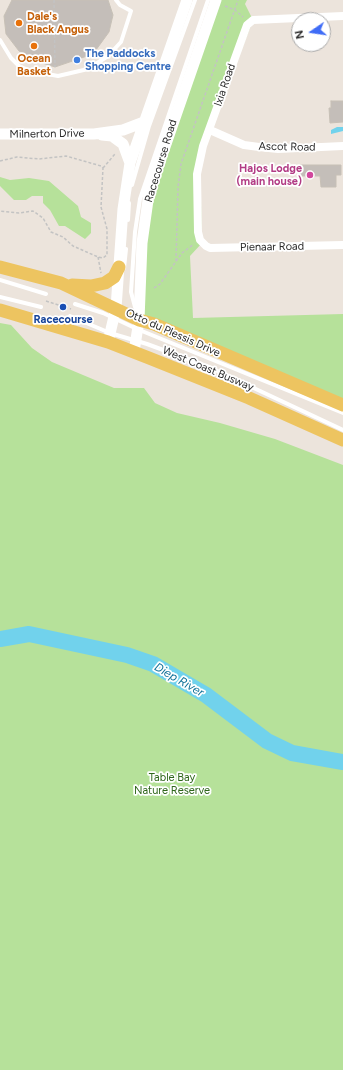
<!DOCTYPE html>
<html>
<head>
<meta charset="utf-8">
<style>
	body { margin:0 }
	#map { position:relative; width:343px; height:1070px; overflow:hidden; background:#ece4dc; font-family:Figtree,sans-serif }
	canvas { display:block }
	.north { position:absolute; left:291px; top:12px; width:40px; height:40px; box-sizing:border-box; background:#fff; border:1px solid #aaa; border-radius:50%; rotate:257deg; font-size:11px; font-weight:700; line-height:16px; text-align:center; color:#2a2a2a }
	.north::after { content:''; display:block; margin:auto; width:14px; height:18px; background:#3f6cf6; clip-path:polygon(50% 0,100% 100%,50% 72%,0 100%) }
</style>
</head>
<body>
<div id="map">
<canvas width="343" height="1070"></canvas>
<div class="north">N</div>
</div>
<script>
const c = document.querySelector('canvas').getContext('2d');
c.lineJoin = 'round';
function fill(path, color) {
  c.fillStyle = color;
  c.fill(path, 'evenodd');
}
function poly(rows) {
  const path = new Path2D();
  for (const r of rows) {
    path.moveTo(r[0], r[1]);
    for (let i = 2; i < r.length; i += 2) path.lineTo(r[i], r[i + 1]);
  }
  return path;
}
function trace(path, color, width, dash) {
  c.strokeStyle = color;
  c.lineWidth = width;
  c.lineCap = dash ? 'butt' : 'round';
  c.setLineDash(dash || []);
  c.stroke(path);
}
function drawText(font, color, halo, rows, align = 'center') {
  c.font = font + ' Figtree,sans-serif';
  c.lineWidth = 3.5;
  c.setLineDash([]);
  c.textBaseline = 'middle';
  c.strokeStyle = halo;
  c.fillStyle = color;
  for (const [text, x, y, turn = 0] of rows) {
    c.save();
    c.translate(x, y);
    c.rotate((+turn || 0) * Math.PI / 180);
    c.textAlign = isNaN(turn) ? turn : align;
    if (halo) c.strokeText(text, 0, 0);
    c.fillText(text, 0, 0);
    c.restore();
  }
}
const green = poly([
	[216,0,247,0,245,4,253,20,200,158,202,243,190,256,193,318,343,314,343,405,139,320,146,213],
	[0,177,10,180,29,178,49,181,78,206,81,217,91,223,91,233,85,239,65,226,59,226,50,210,43,203,43,196,32,196,26,200,14,200,0,186],
	[0,323,11,325,32,348,52,362,114,388,144,388,155,403,177,413,220,423,275,439,343,465,343,1070,0,1070]
]);
const water = poly([
	[337,127,343,127,343,131,331,134,331,130]
]);
const river = poly([
	[0,639,29,634,127,655,153,664,206,695,267,741,292,753,343,762]
]);
const building = poly([
	[12,0,108,0,113,15,109,32,93,54,55,67,36,61,19,51,6,34,4,16,12,0],
	[331,101,343,101,343,122,330,123,329,108,331,108,331,101],
	[300,165,341,165,341,175,336,175,336,187,321,187,320,176,300,176,300,165]
]);
const path = poly([
	[54,0,55,67],
	[225,6,235,10,243,17],
	[0,161,17,157,39,159,66,156,101,166,103,168,101,207,107,229,107,255,103,258,98,257,73,246,63,237,51,232,43,218,33,211,19,213,0,211],
	[103,168,115,154],
	[98,257,101,273],
	[176,261,178,187,181,164,238,0],
	[154,288,160,284,182,253,194,244],
	[46,301,71,309]
]);
const lane = poly([
	[0,40,11,58,20,67,31,71,58,76,88,69,108,56,121,42,131,11,120,5,116,0],
	[132,185,149,126,195,0],
	[128,220,129,203],
	[124,268,126,249],
	[0,280,46,294],
	[0,297,41,307],
	[75,304,103,313,137,329,343,413],
	[135,307,131,292,135,232,140,199,208,0],
	[70,316,110,333,147,344,209,367,343,430]
]);
const street = poly([
	[343,16,253,20,247,25,203,146,197,174,198,232,200,240,206,246,210,248,343,245],
	[210,130,244,145,259,147,278,149,343,146]
]);
const secondary = poly([
	[0,134,94,134,123,130,144,122],
	[102,135,112,136,123,144,130,163],
	[108,342,116,308,123,209,130,163,187,0],
	[134,352,139,320,142,243,149,193,216,0]
]);
const primary = poly([
	[0,267,61,283,139,320,154,324,343,405],
	[72,285,91,286,105,283,114,277,119,267],
	[0,310,108,342,149,358,249,398,343,440]
]);
const markers = [
	[19,23,4,"#e8710a"],
	[34,46,4,"#e8710a"],
	[77,60,4,"#3f7fe0"],
	[310,175,4,"#d1479c"],
	[63,307,4,"#1a4fb4"]
];
const foodNames = [
	["Dale's",27,17],
	["Black Angus",27,30],
	["Ocean",34,59,"center"],
	["Basket",34,72,"center"]
];
const shopNames = [
	["The Paddocks",85,54],
	["Shopping Centre",85,67]
];
const streetNames = [
	["Ixia Road",225,85,-71],
	["Milnerton Drive",47,134,-1],
	["Ascot Road",287,147,1],
	["Racecourse Road",161,161,-73],
	["Pienaar Road",272,247,-1],
	["Otto du Plessis Drive",173,333,24],
	["West Coast Busway",208,369,23]
];
const hotelNames = [
	["Hajos Lodge",302,169],
	["(main house)",302,182]
];
const transitNames = [
	["Racecourse",63,320]
];
const parkNames = [
	["Table Bay",172,778],
	["Nature Reserve",172,791]
];
const waterNames = [
	["Diep River",179,680,30]
];
fill(green, '#b6e19a');
fill(water, '#71d2ec');
trace(river, '#71d2ec', 16);
fill(building, '#c4beb9');
trace(building, '#c7c0b6', 1);
trace(path, '#c3c3c3', 1.5, [3, 2]);
trace(lane, '#fff', 4);
trace(street, '#fff', 8);
trace(secondary, '#fff', 11);
trace(primary, '#edc460', 13);
for (const [x, y, r, color] of markers) {
  const dot = new Path2D();
  dot.arc(x, y, r, 0, 2 * Math.PI);
  c.fillStyle = color;
  c.fill(dot);
  trace(dot, '#fff', 1.5);
}
drawText('bold 11px', '#c56008', '#fff', foodNames, 'left');
drawText('bold 11px', '#366cbe', '#fff', shopNames, 'left');
drawText('11px', '#2a2a2a', '#fff', streetNames);
drawText('bold 11px', '#b23c85', '#fff', hotelNames, 'right');
drawText('bold 11px', '#164399', '#fff', transitNames);
drawText('11px', '#2f661b', '#fff', parkNames);
drawText('italic 12px', '#107198', '#fff', waterNames);
</script>
</body>
</html>
